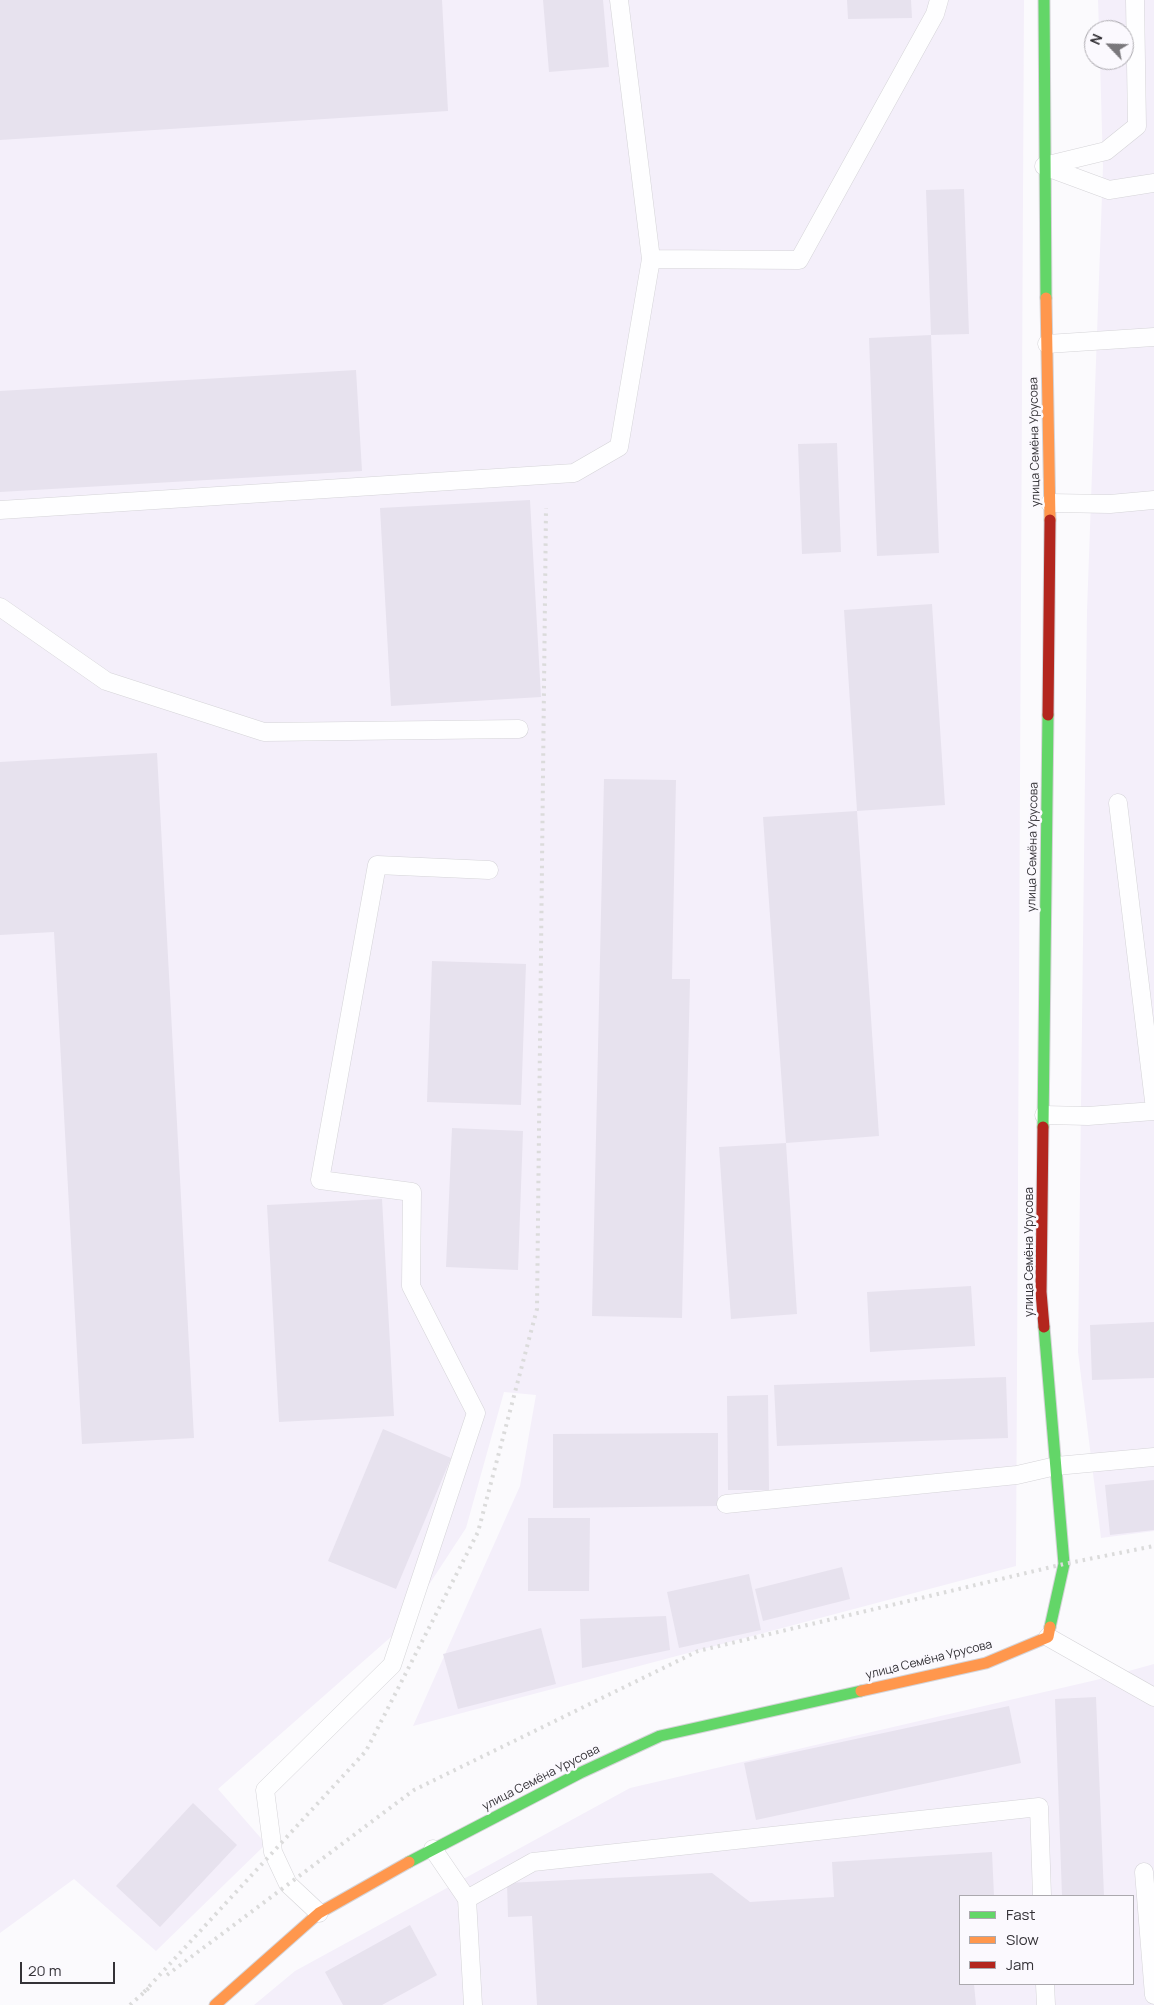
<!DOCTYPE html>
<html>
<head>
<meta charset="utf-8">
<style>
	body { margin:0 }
	#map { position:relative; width:1154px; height:2005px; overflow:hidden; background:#fbfafd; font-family:Manrope,sans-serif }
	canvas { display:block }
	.legend { position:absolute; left:959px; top:1895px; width:175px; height:90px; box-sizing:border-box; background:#fbf9fe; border:1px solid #aba9ae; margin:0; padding:6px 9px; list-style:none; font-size:15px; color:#343237 }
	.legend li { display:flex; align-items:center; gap:10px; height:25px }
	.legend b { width:25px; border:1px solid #aba9ae }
	.north { position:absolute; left:1084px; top:20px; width:50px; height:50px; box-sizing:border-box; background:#fbf9fe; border:1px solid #aba9ae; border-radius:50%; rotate:294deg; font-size:14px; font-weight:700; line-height:20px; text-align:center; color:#343237 }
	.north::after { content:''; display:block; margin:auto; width:18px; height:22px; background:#7a787c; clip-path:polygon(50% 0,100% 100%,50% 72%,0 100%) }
	.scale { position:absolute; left:20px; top:1962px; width:95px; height:22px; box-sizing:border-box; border:2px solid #343237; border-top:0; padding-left:6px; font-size:15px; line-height:18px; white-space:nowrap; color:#343237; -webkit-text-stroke:4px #fbf9fe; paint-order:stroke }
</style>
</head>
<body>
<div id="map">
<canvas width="1154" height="2005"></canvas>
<ul class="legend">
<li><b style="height:6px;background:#63d668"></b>Fast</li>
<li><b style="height:6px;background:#ff974d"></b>Slow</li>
<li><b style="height:6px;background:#b3261e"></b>Jam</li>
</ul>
<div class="north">N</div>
<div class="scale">20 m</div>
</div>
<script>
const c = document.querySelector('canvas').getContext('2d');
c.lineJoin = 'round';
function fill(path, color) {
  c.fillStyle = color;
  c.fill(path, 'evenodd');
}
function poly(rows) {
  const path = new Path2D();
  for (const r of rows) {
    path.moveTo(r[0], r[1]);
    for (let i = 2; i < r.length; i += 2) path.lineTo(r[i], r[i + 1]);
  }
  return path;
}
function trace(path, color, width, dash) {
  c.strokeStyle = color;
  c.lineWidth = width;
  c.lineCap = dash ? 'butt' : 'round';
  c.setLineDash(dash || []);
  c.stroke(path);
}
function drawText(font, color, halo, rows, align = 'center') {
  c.font = font + ' Manrope,sans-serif';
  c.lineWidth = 5;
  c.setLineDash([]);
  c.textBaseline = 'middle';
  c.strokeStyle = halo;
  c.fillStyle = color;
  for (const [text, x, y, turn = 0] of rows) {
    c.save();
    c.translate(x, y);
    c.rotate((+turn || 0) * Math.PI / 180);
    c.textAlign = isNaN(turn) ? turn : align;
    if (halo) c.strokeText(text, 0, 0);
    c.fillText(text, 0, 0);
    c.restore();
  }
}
const built = poly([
	[0,0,1024,0,1016,1566,413,1726,520,1486,536,1395,504,1392,466,1528,400,1629,218,1789,266,1844,156,1951,74,1879,0,1933],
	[1098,0,1154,0,1154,1531,1101,1538,1078,1352,1087,611,1103,167,1100,60,1124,60,1124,30,1099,30],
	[1154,1664,1154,2005,254,2005,295,1971,630,1788,1096,1680],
	[960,1896,1133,1896,1133,1984,960,1984]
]);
const building = poly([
	[0,0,442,0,448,111,0,140],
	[543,0,603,0,609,67,549,72],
	[847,0,911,0,912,18,848,19],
	[964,189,969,334,931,335,926,190],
	[931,335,939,553,877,556,869,338],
	[356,370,362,471,0,492,0,391],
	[837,443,841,552,802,554,798,444],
	[530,500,541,697,391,706,380,508],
	[932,604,945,805,857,811,844,610],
	[157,753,194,1438,82,1444,54,932,0,935,0,762],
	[604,779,676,780,672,979,690,979,682,1318,592,1316],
	[857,811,879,1136,786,1143,763,817],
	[432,961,526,964,521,1105,427,1102],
	[452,1128,523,1131,518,1270,446,1267],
	[786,1143,797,1314,731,1319,719,1147],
	[382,1199,394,1416,279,1422,267,1205],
	[971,1286,975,1346,870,1352,867,1292],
	[1154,1322,1154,1378,1092,1380,1090,1325],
	[1006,1377,1008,1438,777,1446,774,1385],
	[768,1395,769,1490,728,1490,727,1396],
	[383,1429,451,1458,396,1589,328,1561],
	[718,1433,718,1506,553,1508,553,1434],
	[1154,1480,1154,1530,1110,1535,1105,1485],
	[528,1518,590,1518,589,1591,528,1591],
	[842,1567,850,1599,763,1621,755,1589],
	[749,1574,761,1630,679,1648,667,1592],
	[666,1616,670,1650,582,1668,580,1619],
	[541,1628,556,1684,458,1709,443,1654],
	[1096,1697,1104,1896,1062,1896,1055,1699],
	[1009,1706,1021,1763,756,1820,744,1763],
	[193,1803,237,1845,160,1927,116,1886],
	[992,1852,994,1896,960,1896,960,1984,974,1984,976,2005,537,2005,532,1916,508,1917,507,1883,712,1873,750,1902,834,1897,832,1862],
	[410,1925,437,1975,382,2005,343,2005,325,1972]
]);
const lane = poly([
	[1135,0,1137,126,1106,151,1044,166,1109,190,1154,183],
	[651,259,799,260,935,14,939,0],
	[1047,344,1154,337],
	[1050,503,1110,504,1154,500],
	[0,510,574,473,619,447,651,259,619,0],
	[0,607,106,681,264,732,519,729],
	[1118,803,1154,1101],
	[1044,1115,1088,1116,1154,1111],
	[726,1504,1017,1475,1056,1466,1154,1457],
	[1048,1637,1154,1697],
	[433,1849,467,1899,533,1862,1039,1807,1042,1896],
	[1144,1872,1154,1995],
	[467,1899,473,2005],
	[319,1913,288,1884,273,1852,265,1790,392,1665,476,1413,411,1286,412,1192,320,1180,377,865,489,870],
	[1045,1984,1046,2005]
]);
const fast = poly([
	[1044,0,1046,298],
	[1043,1127,1048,715],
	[1044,1327,1064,1564,1050,1627],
	[409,1862,580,1773,660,1736,861,1691]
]);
const slow = poly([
	[1046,298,1050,520],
	[861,1691,986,1663,1048,1637,1050,1627],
	[215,2005,319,1913,409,1862]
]);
const jam = poly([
	[1048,715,1050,520],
	[1043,1127,1041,1292,1044,1327]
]);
const rail = poly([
	[167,1975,414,1790,698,1651,1064,1564,1154,1546],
	[144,1992,366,1751,478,1532,537,1309,546,508],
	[130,2005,149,1988]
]);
const streetNames = [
	["улица Семёна Урусова",1035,442,-91],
	["улица Семёна Урусова",1033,847,-89],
	["улица Семёна Урусова",1030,1252,-90],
	["улица Семёна Урусова",929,1660,-14],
	["улица Семёна Урусова",541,1778,-27]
];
fill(built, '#f4effa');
fill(building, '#e7e2ee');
trace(lane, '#d5d4d8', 19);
trace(fast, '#d5d4d8', 13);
trace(slow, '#d5d4d8', 13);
trace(jam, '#d5d4d8', 13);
trace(lane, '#fefeff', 18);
trace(fast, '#63d668', 11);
trace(slow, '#ff974d', 11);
trace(jam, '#b3261e', 11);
trace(rail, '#dbdbdb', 4, [2.5, 5]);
drawText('12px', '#343237', '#fbf9fe', streetNames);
</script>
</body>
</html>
